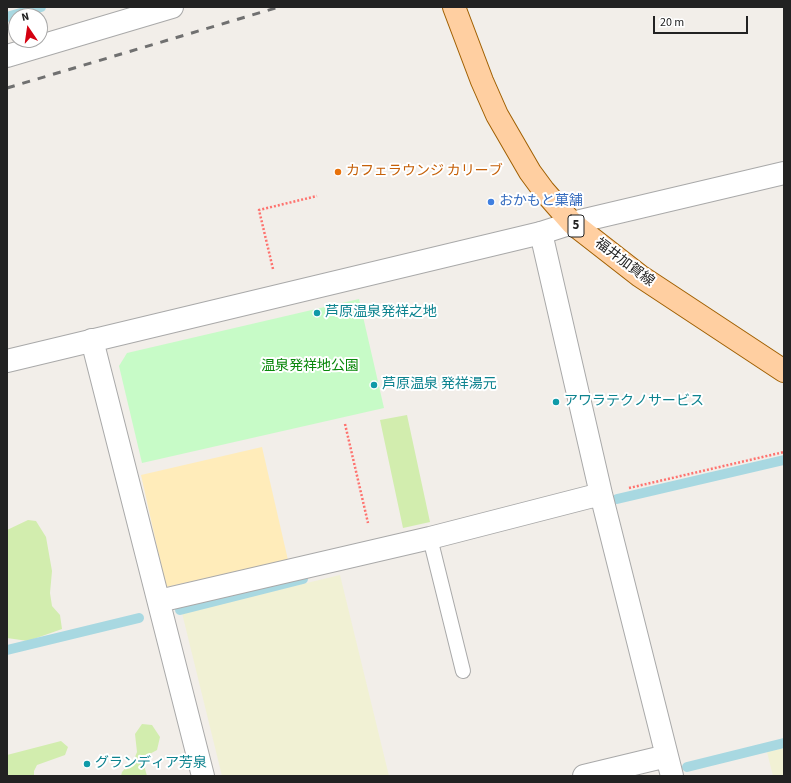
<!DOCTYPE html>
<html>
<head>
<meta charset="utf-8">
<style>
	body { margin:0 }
	#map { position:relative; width:791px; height:783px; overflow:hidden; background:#f2eee9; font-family:"Source Sans 3",sans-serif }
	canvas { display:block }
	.frame { position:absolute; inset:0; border:8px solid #222; pointer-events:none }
	.north { position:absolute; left:8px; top:8px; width:40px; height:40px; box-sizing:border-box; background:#fff; border:1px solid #a7a7a7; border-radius:50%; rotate:347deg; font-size:11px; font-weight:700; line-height:16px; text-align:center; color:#222 }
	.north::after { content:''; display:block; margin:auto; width:14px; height:18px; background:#d40010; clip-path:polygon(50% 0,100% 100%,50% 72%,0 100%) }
	.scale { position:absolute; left:653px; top:16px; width:95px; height:18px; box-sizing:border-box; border:2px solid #222; border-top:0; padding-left:5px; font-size:12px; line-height:14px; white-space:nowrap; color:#222; -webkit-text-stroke:3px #fff; paint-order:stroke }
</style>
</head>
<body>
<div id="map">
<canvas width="791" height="783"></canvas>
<div class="frame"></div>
<div class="north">N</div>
<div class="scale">20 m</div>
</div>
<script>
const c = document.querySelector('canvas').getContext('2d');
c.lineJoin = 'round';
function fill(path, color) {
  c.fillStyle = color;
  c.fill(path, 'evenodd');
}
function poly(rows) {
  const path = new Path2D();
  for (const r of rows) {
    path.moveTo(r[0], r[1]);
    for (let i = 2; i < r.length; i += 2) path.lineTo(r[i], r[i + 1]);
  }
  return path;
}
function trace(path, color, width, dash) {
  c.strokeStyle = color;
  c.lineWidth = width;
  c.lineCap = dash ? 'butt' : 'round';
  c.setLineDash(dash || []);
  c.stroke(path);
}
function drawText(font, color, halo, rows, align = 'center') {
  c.font = font + ' "Source Sans 3","Noto Sans JP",sans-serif';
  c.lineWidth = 4;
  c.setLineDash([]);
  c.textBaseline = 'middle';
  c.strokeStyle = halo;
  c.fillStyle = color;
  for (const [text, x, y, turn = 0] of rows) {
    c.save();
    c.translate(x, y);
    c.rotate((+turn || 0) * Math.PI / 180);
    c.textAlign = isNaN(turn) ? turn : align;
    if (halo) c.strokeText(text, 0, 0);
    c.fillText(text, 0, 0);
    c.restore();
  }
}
const farmland = poly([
	[340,575,389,776,222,776,182,613],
	[784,748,784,776,773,776,767,752]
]);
const grass = poly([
	[407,415,430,522,403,528,380,420],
	[28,520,36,521,46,537,52,571,50,593,52,606,60,615,62,629,28,641,7,638,7,530],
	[142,724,152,725,160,737,157,750,146,756,145,769,147,776,121,776,122,772,135,757,137,752,135,734],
	[61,741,68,747,65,755,37,765,34,771,34,776,7,776,7,755]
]);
const sand = poly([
	[262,447,288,560,166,587,141,475]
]);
const park = poly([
	[359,299,384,408,142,463,119,366,127,353]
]);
const stream = poly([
	[7,17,41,7],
	[617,499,784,460],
	[180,610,303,579],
	[7,650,139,618],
	[687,767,784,743]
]);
const path = poly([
	[273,269,259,210,317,196],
	[345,424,368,523],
	[629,488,784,452]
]);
const service = poly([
	[430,538,463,671]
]);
const minor = poly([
	[572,223,784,173],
	[541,233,601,494,672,776],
	[92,340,203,776],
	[159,601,430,538,601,494],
	[584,776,667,756]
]);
const tertiary = poly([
	[7,56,172,7],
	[7,361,541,233,572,223]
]);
const primary = poly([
	[454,7,482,81,497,115,530,172,544,191,572,223,640,276,784,371]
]);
const rail = poly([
	[7,88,279,7]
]);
const markers = [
	[338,172,4,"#e8710a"],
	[491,202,4,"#3f7fe0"],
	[317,313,4,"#0f9aa8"],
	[374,385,4,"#0f9aa8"],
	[556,402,4,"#0f9aa8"],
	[87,764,4,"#0f9aa8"]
];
const shields = [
	[576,226,16]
];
const shieldNames = [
	["5",576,226]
];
const foodNames = [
	["カフェラウンジ カリーブ",346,172]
];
const shopNames = [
	["おかもと菓舗",499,202]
];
const streetNames = [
	["福井加賀線",624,263,37]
];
const cultureNames = [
	["芦原温泉発祥之地",325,313],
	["芦原温泉 発祥湯元",382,385],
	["アワラテクノサービス",564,402],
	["グランディア芳泉",95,764]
];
const parkNames = [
	["温泉発祥地公園",310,367]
];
fill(farmland, '#f1f1d4');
fill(grass, '#d2edae');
fill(sand, '#ffecba');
fill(park, '#c7fbc7');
trace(stream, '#a8d8e1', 10);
trace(service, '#a9a9a9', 16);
trace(minor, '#a9a9a9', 24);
trace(tertiary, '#a9a9a9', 24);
trace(primary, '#a05f00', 24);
trace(path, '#fe726e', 2.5, [2, 2]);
trace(service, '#fff', 14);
trace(minor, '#fff', 22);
trace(tertiary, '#fff', 22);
trace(primary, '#ffcfa1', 22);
trace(rail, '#707070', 3, [8, 8]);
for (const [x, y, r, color] of markers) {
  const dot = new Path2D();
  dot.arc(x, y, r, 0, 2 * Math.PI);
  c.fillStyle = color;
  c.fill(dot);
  trace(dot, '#fff', 1.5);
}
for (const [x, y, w] of shields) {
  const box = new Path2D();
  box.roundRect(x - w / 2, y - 11, w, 22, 3);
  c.fillStyle = '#fff';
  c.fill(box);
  trace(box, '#222', 1);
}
drawText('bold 13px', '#222', null, shieldNames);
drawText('14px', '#c56008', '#fff', foodNames, 'left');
drawText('14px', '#366cbe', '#fff', shopNames, 'left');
drawText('14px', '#222', '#fff', streetNames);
drawText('14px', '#0d838f', '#fff', cultureNames, 'left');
drawText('14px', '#09870a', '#fff', parkNames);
</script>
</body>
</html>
